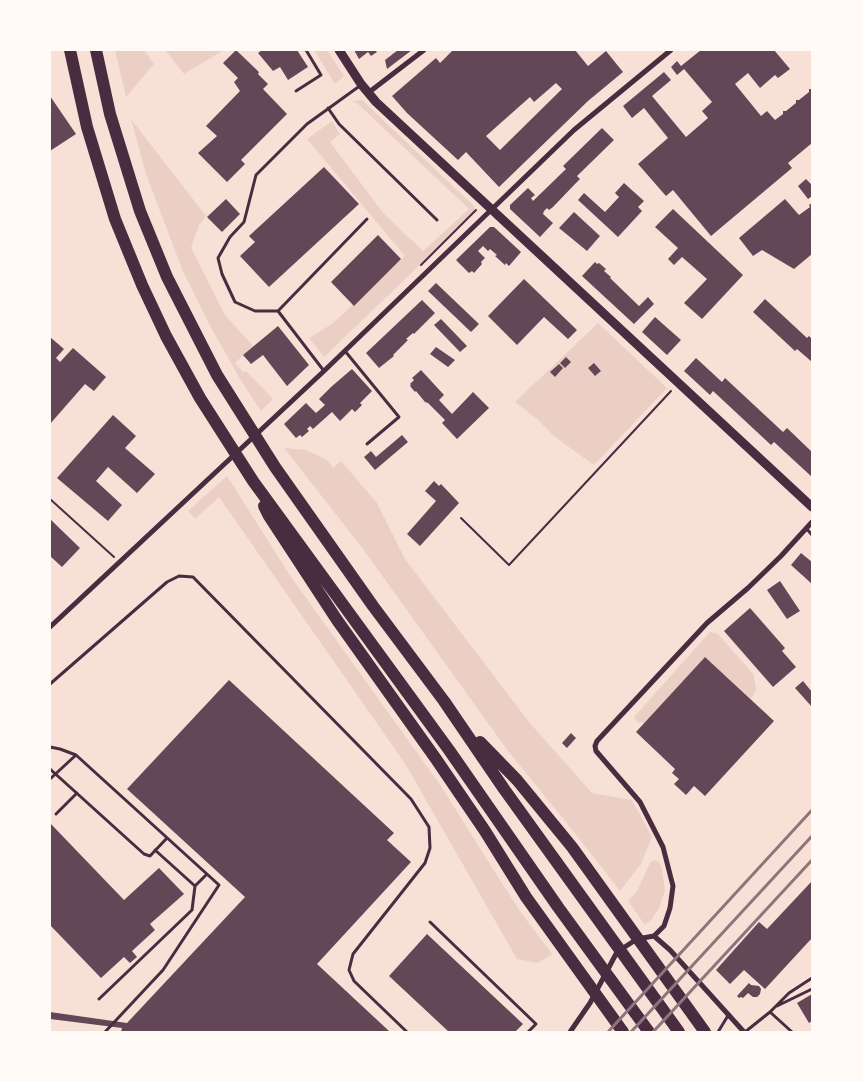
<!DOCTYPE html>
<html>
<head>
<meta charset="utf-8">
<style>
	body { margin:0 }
	#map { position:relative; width:862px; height:1082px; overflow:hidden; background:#f7e1d7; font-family:"Crimson Pro",serif }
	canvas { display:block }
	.frame { position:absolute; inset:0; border:51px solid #fffaf5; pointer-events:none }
</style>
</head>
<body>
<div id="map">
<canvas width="862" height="1082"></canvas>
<div class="frame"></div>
</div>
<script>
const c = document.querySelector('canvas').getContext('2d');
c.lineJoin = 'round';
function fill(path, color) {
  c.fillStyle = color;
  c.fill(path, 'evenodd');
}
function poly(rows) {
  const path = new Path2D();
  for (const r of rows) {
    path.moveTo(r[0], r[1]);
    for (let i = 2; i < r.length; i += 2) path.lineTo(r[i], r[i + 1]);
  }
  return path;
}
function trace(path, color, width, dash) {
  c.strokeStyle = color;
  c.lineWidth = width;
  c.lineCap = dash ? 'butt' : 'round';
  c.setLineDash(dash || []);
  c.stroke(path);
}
const green = poly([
	[115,50,144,50,154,64,126,97],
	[165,50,206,51,224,50,184,74],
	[314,50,327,50,344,76,335,84],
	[362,100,474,206,475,212,324,357,309,338,332,324,405,256,307,139,332,121,340,134,330,142,384,214,423,251,469,209,357,103,353,101],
	[131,119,206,216,199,225,191,248,225,315,253,346,235,363,244,373,246,371,273,399,261,411,240,379,209,324,182,269,146,174],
	[598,323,667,388,594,465,555,437,537,419,515,402],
	[284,448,306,450,327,460,333,468,341,461,377,503,405,559,529,722,592,793,632,800,652,837,641,864,620,891,570,827,508,751,363,549],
	[227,476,291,577,441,786,498,877,522,914,552,954,538,963,517,959,406,765,219,497,195,519,188,511],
	[710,632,718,634,754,675,756,690,751,699,705,657,644,723,637,722,634,717],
	[654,860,659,862,662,869,665,891,659,908,652,919,645,925,628,901,637,891,650,863]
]);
const building = poly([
	[236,50,259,72,258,74,268,84,263,89,287,114,241,160,245,164,227,182,198,153,217,136,206,126,240,91,234,82,238,78,223,63],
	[262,50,297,50,308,67,288,80,280,67,273,71,258,53],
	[354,50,375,50,377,52,371,56,368,52,359,59],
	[398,50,412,50,387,69,385,60],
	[453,50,575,50,588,66,606,51,623,72,588,101,499,187,466,152,458,160,407,113,392,96,436,58,440,63],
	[556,83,562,89,500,150,486,136,530,97,534,102],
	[701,50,774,50,790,69,778,78,775,75,760,88,748,73,735,84,761,116,767,111,775,120,783,114,783,111,786,111,796,103,796,100,799,100,809,92,809,89,812,89,812,143,788,163,792,168,711,236,673,190,666,196,638,164,668,138,644,108,632,118,623,106,664,72,671,80,652,96,686,137,708,118,702,111,712,102,684,69,677,75,671,67,677,61,681,66],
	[50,96,76,134,50,151],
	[602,128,614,140,577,176,580,179,575,184,553,207,549,210,547,208,544,211,543,214,553,223,540,237,510,209,510,205,528,188,535,195,531,198,533,201,566,169,563,166],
	[324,167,359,204,269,287,240,256,255,242,249,236],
	[806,179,812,185,812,196,808,199,798,186],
	[624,183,644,201,638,207,642,211,618,237,578,200,584,193,605,212,619,197,615,193],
	[226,199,240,214,222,232,207,217],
	[785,199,799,215,810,207,809,205,812,203,812,254,794,269,762,250,753,256,739,238],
	[673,209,743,275,702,319,684,303,707,279,682,257,674,265,668,259,678,248,655,227],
	[574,212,600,236,587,251,559,228],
	[490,227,494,227,521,252,509,266,506,263,505,265,495,256,497,255,490,249,488,251,483,246,478,251,485,258,481,262,482,264,474,273,472,271,469,273,456,260],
	[378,235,401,259,354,306,331,282],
	[595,262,597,264,599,263,606,269,604,271,611,277,610,278,639,306,648,297,654,304,634,324,582,276],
	[524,279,577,330,568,339,544,317,517,345,488,316],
	[436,283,479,324,471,332,428,291],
	[765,299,807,338,809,336,812,339,812,362,797,349,795,351,753,312],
	[422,300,435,313,414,334,413,333,406,339,408,340,393,355,394,356,379,368,366,353],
	[655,317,681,340,667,355,642,332],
	[441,319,467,346,460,352,434,325],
	[278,326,309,365,287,386,263,355,251,364,243,355],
	[50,337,64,349,56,358,60,362,73,348,106,377,94,391,85,384,50,424],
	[436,347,455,360,448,367,430,354],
	[566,357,571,362,565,368,560,363],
	[696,358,722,382,725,378,783,432,787,428,812,452,812,477,774,442,771,445,713,391,710,395,684,371],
	[594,363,601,371,595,376,588,368],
	[559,364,563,368,555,377,550,372],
	[352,369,372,391,360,403,362,405,355,412,352,409,340,421,332,412,313,429,310,426,307,429,309,431,302,437,300,435,296,438,284,424,306,403,316,413,325,405,319,399,331,387],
	[421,370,444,395,439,400,452,414,473,392,489,408,457,439,442,423,445,420,428,403,425,402,416,391,415,392,410,386,411,385,410,384,414,380,412,378],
	[113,415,136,436,125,448,155,474,137,493,108,467,96,481,122,505,108,521,57,478],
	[402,435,408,442,375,470,364,457,371,451,376,457],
	[434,481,439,486,441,484,459,503,420,546,407,534,436,501,425,491],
	[50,519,80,548,62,567,50,556],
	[801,553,812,562,812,584,791,565],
	[780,581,800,611,787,619,767,590],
	[750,608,785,648,782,651,796,667,773,687,724,631],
	[705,657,774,721,705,796,694,786,686,795,674,784,679,779,672,773,675,769,636,732],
	[229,680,394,833,387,840,411,862,317,964,389,1031,388,1032,121,1032,122,1028,50,1019,50,1012,127,1023,245,897,127,789],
	[803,681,812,692,812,707,795,688],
	[571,733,576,738,567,748,562,743],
	[50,823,124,900,159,868,184,894,150,924,155,930,132,951,137,957,130,963,124,957,101,978,50,925],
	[812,881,812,938,765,989,744,970,730,984,716,970,759,922,767,929],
	[427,934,523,1024,515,1032,449,1032,389,976],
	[749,983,751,985,759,986,761,989,760,994,757,997,753,997,748,993,743,998,741,997,739,998,737,996],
	[812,994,812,1021,809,1023,797,1003]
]);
const path = poly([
	[421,265,476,210],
	[50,499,114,557],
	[461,518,509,565,671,391]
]);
const service = poly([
	[296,91,321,75,306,50],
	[328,108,339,124,437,220],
	[278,311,367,219],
	[345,351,399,417,367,444],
	[324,371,278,311,255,311,235,302,222,274,218,258,230,237,244,222,256,175,307,124,361,85],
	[806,528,812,535],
	[50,684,167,582,179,576,193,577,411,799,429,827,430,848,425,863,353,954,349,970,354,981,407,1032],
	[50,747,60,749,76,755,219,885,163,970,105,1032],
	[50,769,144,854,150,856,167,838],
	[50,779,76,755],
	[56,814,77,793],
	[195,886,207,874],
	[430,922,536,1024,528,1032],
	[99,999,192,910,195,886,155,850],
	[777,1006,812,989],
	[770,1012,792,1032],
	[718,1032,729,1014],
	[745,1032,770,1012,789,993,812,978]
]);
const minor = poly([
	[368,93,424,50],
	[50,627,324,371,574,130,671,50],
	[654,936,664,926,670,908,673,886,663,847,640,802,596,751,595,746,597,741,707,623,748,588,781,556,812,522],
	[570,1032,590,1003,617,952,637,939,654,936,670,950,744,1032]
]);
const tertiary = poly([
	[339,50,361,84,376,102,812,507]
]);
const motorway = poly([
	[70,50,87,127,115,219,142,285,166,336,200,398,253,481,449,750,558,907,649,1032],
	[96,50,110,114,140,211,167,277,217,375,275,467,373,606,444,701,504,789,679,1032],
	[264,506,269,516,337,620,436,759,485,831,526,897,623,1032],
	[480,742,517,780,572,847,705,1032]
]);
const rail = poly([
	[608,1032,812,810],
	[631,1032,812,836],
	[653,1032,812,860]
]);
fill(green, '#ebcfc5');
fill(building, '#644757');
trace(path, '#4a2c40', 2);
trace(service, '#4a2c40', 3);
trace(minor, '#4a2c40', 5);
trace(tertiary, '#4a2c40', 9);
trace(motorway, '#4a2c40', 12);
trace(rail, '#8f747c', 3);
</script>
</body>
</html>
